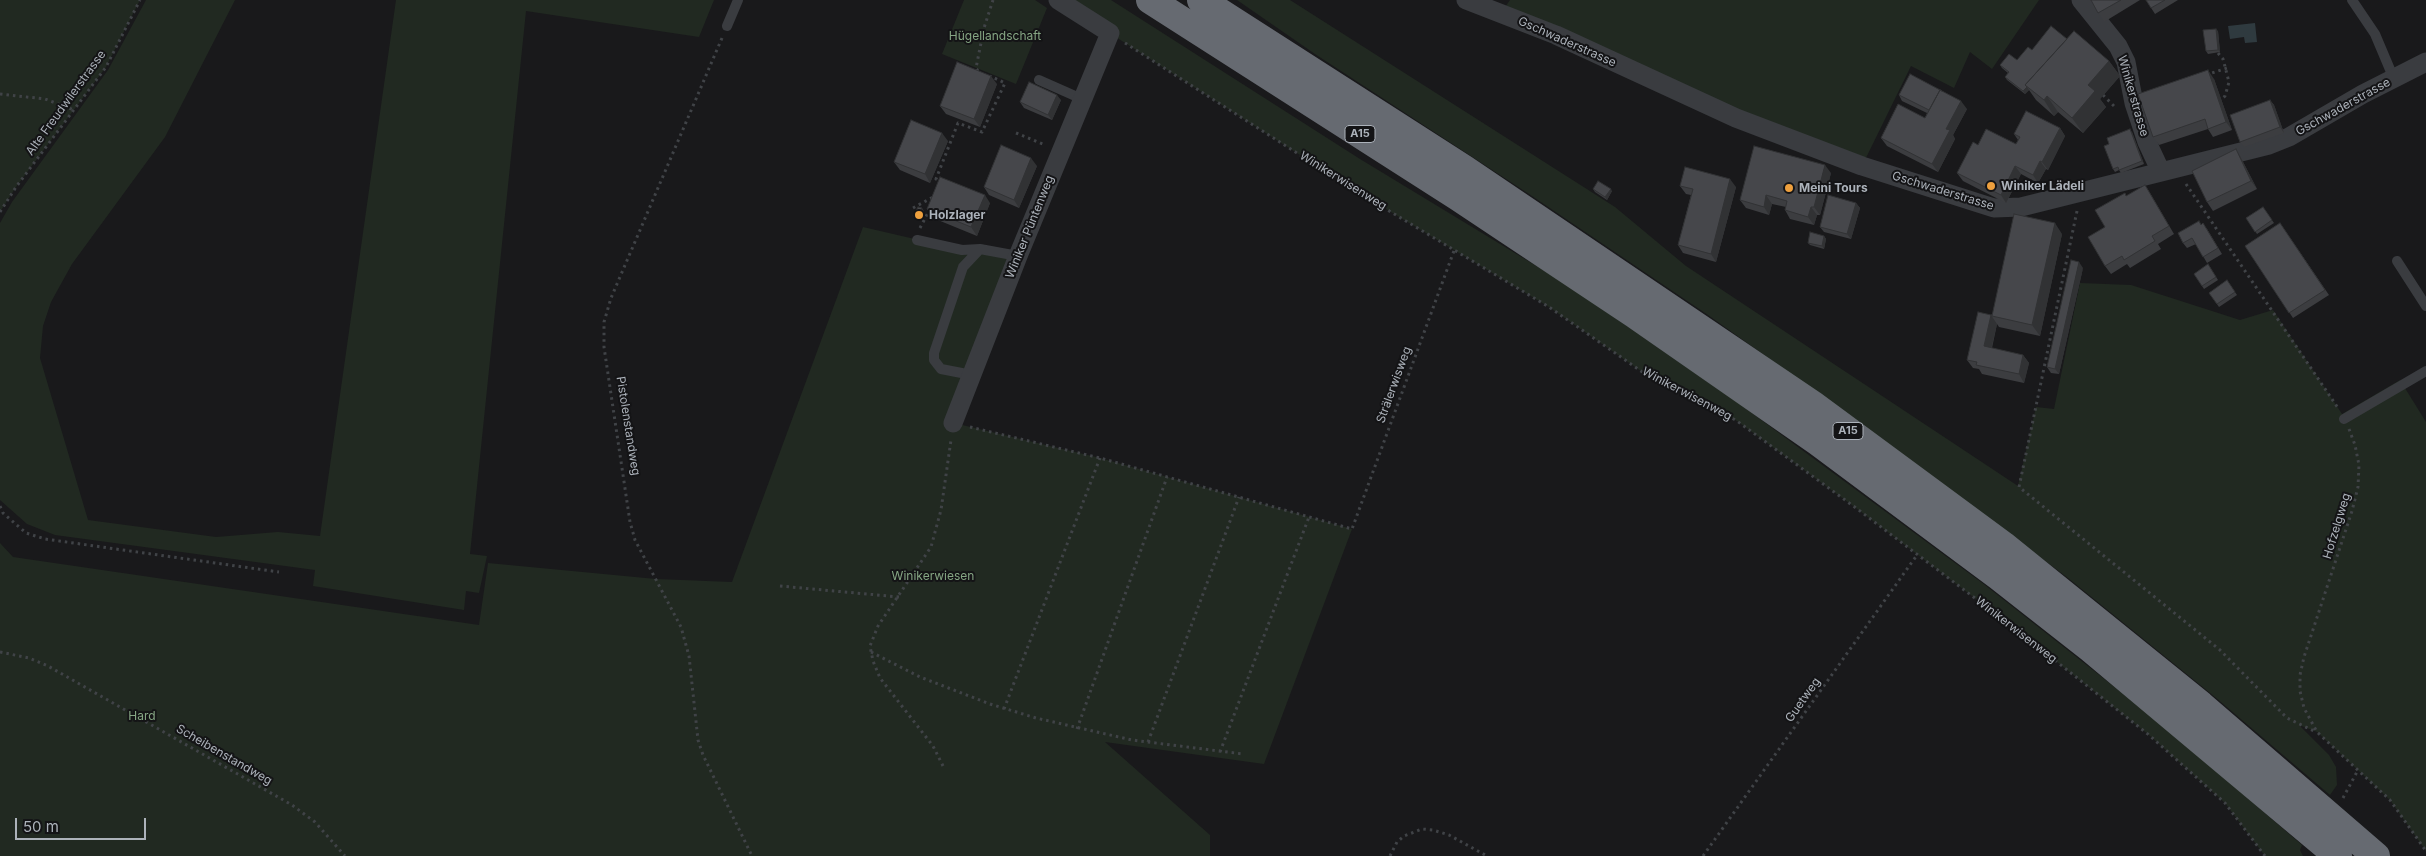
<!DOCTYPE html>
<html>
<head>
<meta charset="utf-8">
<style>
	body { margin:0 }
	#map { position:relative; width:2426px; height:856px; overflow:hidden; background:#19191b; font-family:Inter,sans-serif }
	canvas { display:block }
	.scale { position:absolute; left:15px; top:818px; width:131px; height:22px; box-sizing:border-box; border:2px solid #acb2ba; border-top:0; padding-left:6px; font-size:15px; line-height:18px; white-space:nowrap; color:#acb2ba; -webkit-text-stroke:4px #141416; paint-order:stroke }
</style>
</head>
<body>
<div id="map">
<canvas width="2426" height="856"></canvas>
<div class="scale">50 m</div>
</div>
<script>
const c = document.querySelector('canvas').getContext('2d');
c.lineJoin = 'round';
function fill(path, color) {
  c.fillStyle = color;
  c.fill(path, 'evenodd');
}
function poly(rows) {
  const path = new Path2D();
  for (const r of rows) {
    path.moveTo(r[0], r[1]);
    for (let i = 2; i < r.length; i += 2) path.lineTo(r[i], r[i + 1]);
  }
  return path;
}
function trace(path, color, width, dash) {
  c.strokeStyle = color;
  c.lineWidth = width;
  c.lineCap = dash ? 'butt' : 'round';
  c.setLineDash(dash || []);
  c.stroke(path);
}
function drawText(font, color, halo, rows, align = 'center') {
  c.font = font + ' Inter,sans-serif';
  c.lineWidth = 4;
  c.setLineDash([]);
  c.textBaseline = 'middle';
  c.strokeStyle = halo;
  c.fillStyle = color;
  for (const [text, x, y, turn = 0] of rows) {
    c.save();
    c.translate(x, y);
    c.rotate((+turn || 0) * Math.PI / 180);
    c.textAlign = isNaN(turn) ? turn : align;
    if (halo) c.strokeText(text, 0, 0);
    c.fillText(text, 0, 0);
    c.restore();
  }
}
const green = poly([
	[0,0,140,0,106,67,16,187,0,212],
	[146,0,235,0,165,137,72,264,51,302,43,326,40,358,88,520,216,537,278,532,320,536,396,0,714,0,699,37,526,11,470,554,487,556,479,593,466,591,464,610,313,586,315,570,55,535,27,524,0,500,0,223,12,202,108,70],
	[964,0,1035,0,1047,8,1016,84,942,54],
	[1058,0,1111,0,1360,159,1566,284,1737,402,1985,585,2126,696,2229,782,2302,845,2300,850,2303,856,2265,856,2225,803,2149,735,2013,627,1856,508,1737,421,1718,410,1651,378,1549,307,1361,194],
	[1237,0,1290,0,1615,207,1686,266,2018,486,2036,407,2054,409,2080,283,2131,285,2240,320,2273,310,2342,414,2400,380,2426,422,2426,851,2390,800,2317,732,2299,725,2329,755,2336,767,2337,785,2330,795,2215,697,2068,578,1882,439,1708,315,1529,194,1315,54],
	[1510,0,2039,0,1992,69,1970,52,1954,88,1911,66,1862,166,1501,13],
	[863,227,962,250,1018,256,954,423,1100,458,1352,529,1264,764,1105,742,1210,835,1210,856,0,856,0,543,13,557,479,625,488,563,656,579,732,582]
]);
const water = poly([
	[2255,23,2257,42,2245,43,2244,37,2230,39,2228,26]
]);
const path = poly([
	[722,38,611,298,604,322,604,347,630,522,635,540,681,627,689,656,698,740,703,755,752,856],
	[1125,43,1361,194,1549,307,1651,378,1718,410,1737,421,1856,508,2013,627,2149,735,2225,803,2265,856],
	[2218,53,2223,59,2229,82,2225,96,2221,100],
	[978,71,976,68,984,28,993,0],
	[2206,75,2227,68],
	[0,94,45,99,74,110],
	[2103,95,2116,108],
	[1016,133,1045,145],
	[943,181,936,179,958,123,982,132,1005,83,990,76],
	[2186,184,2338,408],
	[913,208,935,196],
	[2077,211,2019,487,2220,650,2287,718,2316,732],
	[0,212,16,187,106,67,140,0],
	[920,228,930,209],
	[970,427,1100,458,1352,529,1455,248],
	[2349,429,2355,445,2359,465,2358,487,2352,511,2304,657,2300,675,2300,691,2304,708,2317,732,2390,800,2426,851],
	[0,506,3,513,26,533,45,539,279,572],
	[780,586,899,597],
	[0,652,29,658,48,666,292,805,315,822,345,856],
	[871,652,920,677,990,704,1036,718,1132,740,1243,754],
	[1004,709,1100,458],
	[1077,729,1167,477],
	[1148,742,1239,497],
	[1220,752,1309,517],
	[943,766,933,746,880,678,873,661,870,646,878,626,931,547,941,510,951,440],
	[2343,798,2358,770],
	[1390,856,1397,842,1404,836,1422,829,1433,830,1449,835,1487,856],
	[1703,856,1917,555]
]);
const lane = poly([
	[2352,0,2375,34,2394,79],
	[727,26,738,0],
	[1039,80,1082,99],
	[917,240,962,250,980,249,1018,256],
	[2397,261,2426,306],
	[972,375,941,369,934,360,934,353,963,267,980,249],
	[2344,419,2426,371]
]);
const street = poly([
	[1466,0,1556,35,1736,118,1862,166,1994,208,2021,207,2269,145,2289,137,2363,94,2426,62],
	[2081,0,2118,46,2126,62,2134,103,2147,142,2161,172],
	[953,423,1018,256,1110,33,1058,0]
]);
const highway = poly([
	[1150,0,1458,197,1634,314,1818,442,1998,576,2091,649,2338,856],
	[1201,0,1466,170,1812,404,2003,545,2201,705,2376,856]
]);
const wall = poly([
	[2091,0,2140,0,2104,22],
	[2146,0,2178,0,2155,14],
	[2218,31,2220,52,2208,54,2206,51],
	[2067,39,2109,61,2120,76,2100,99,2106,107,2083,133,2058,112,2054,116,2036,100,2029,90,2025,94,2007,80,2005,77,2008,73,2002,68,2000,65,2017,60,2032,50],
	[2214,79,2232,130,2213,137,2208,129,2159,145,2153,137],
	[997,84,980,127,946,114,940,106],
	[1899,95,1967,109,1953,135,1955,139,1938,172,1887,146,1881,138,1925,118,1927,113,1902,101],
	[1061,100,1052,120,1024,108,1020,102],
	[2270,100,2274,105,2284,133,2244,147,2240,142],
	[2060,128,2065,136,2048,170,2046,169,2038,183,2021,174,2006,203,1963,181,1957,173,2016,144,2018,140,2014,134],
	[2132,132,2144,164,2121,173,2119,170,2115,172,2113,169,2109,144],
	[948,141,930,183,900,170,894,162],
	[2241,158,2257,189,2213,211,2207,202],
	[1037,166,1019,208,989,195,984,187],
	[1831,173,1820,215,1817,215,1814,225,1790,219,1785,210,1786,207,1772,204,1769,215,1746,208,1740,200],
	[2145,185,2150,193,2174,234,2158,244,2161,249,2130,268,2127,264,2111,274,2105,266,2105,227,2127,196],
	[1680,186,1736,187,1716,262,1683,253,1678,245,1691,195,1686,194],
	[1593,189,1612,191,1607,200,1595,192],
	[990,203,977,236,933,218,927,209],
	[1856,203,1860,208,1851,239,1824,232,1820,227],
	[2263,207,2274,223,2257,234,2246,218],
	[2280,223,2329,295,2293,318,2245,246],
	[2201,224,2207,229,2222,254,2207,263,2196,244,2187,248,2183,243],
	[2062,234,2040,336,1999,327,1997,324,1992,348,2023,355,2029,363,2024,383,1982,374,1979,369,1973,368,1967,360,1991,315],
	[1824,236,1826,239,1824,249,1810,245,1808,243],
	[2208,264,2218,280,2204,289,2194,274],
	[2083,268,2059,374,2051,373,2047,367],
	[2227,280,2237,295,2219,307,2209,293]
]);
const shadedWall = poly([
	[2216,29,2218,31,2220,52,2218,50],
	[2109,61,2120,76,2100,99,2106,107,2083,133,2072,118,2088,85],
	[2208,70,2214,79,2232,130,2226,122],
	[991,76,997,84,980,127,974,119],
	[2027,87,2029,90,2025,94,2023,91],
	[1057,95,1061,100,1052,120,1048,115],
	[2047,96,2058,112,2054,116,2044,100],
	[2270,100,2274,105,2284,133,2280,127],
	[1961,101,1967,109,1953,135,1955,139,1938,172,1932,164,1946,129],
	[2060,128,2065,136,2048,170,2042,162],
	[2130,129,2132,132,2144,164,2142,161],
	[942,133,948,141,930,183,925,174],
	[2236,149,2241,158,2257,189,2251,181],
	[1031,158,1037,166,1019,208,1014,200],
	[2040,161,2046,169,2038,183,2033,175],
	[1825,165,1831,173,1820,215,1814,207],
	[2015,166,2021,174,2006,203,2001,195],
	[1730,179,1736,187,1716,262,1711,254],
	[1611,189,1612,191,1607,200,1605,197],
	[985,195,990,203,977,236,971,227],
	[1766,195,1772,204,1769,215,1764,207],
	[1856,203,1860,208,1851,239,1847,234],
	[1811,207,1817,215,1814,225,1808,217],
	[922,208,924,211,919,221,917,218],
	[2055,223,2062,234,2040,336,2032,325],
	[1824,236,1826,239,1824,249,1822,246],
	[2079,262,2083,268,2059,374,2055,369],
	[1991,315,1997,324,1990,354,1984,346],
	[2023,355,2029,363,2024,383,2019,374]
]);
const building = poly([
	[2091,0,2121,0,2098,13,2091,0],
	[2146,0,2165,0,2151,8,2146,0],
	[2051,26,2067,39,2025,85,2027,87,2023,91,2005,77,2009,72,2000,65,2009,54,2017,60,2028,47,2032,50,2051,26],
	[2216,29,2218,50,2206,51,2203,30,2216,29],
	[2074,31,2109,61,2088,85,2095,91,2072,118,2047,96,2044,100,2025,85,2074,31],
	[957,62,991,76,974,119,940,106,957,62],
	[2208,70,2226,122,2208,129,2205,119,2153,137,2138,94,2208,70],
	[1910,74,1942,91,1940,90,1929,110,1899,95,1910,74],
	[1029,82,1057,95,1048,115,1020,102,1029,82],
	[1940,90,1961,101,1946,129,1950,130,1932,164,1881,138,1898,104,1925,118,1940,90],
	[2270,100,2280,127,2240,142,2230,115,2270,100],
	[2026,111,2060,128,2042,162,2040,161,2033,175,2015,166,2001,195,1957,173,1973,142,1978,145,1986,129,2016,144,2020,137,2014,134,2026,111],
	[911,120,942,133,925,174,894,162,911,120],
	[2130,129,2142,161,2119,170,2118,167,2113,169,2104,146,2109,144,2107,138,2130,129],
	[1001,145,1031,158,1014,200,984,187,1001,145],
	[1754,146,1825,165,1814,207,1811,207,1808,217,1785,210,1787,201,1766,195,1764,207,1740,200,1754,146],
	[2236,149,2251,181,2207,202,2192,171,2236,149],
	[1685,167,1730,179,1711,254,1678,245,1693,189,1680,186,1685,167],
	[940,177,985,195,971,227,927,209,940,177],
	[1598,181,1611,189,1605,197,1593,189,1598,181],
	[2145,185,2169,226,2152,236,2155,241,2124,260,2122,256,2105,266,2088,237,2105,227,2095,210,2125,193,2126,196,2145,185],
	[1828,195,1856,203,1847,234,1820,227,1828,195],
	[918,207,922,208,917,218,913,216,918,207],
	[2263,207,2272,220,2255,232,2246,218,2263,207],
	[2014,214,2055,223,2032,325,1992,316,2014,214],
	[2199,221,2201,225,2203,223,2218,248,2203,257,2192,238,2183,243,2178,233,2199,221],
	[2280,223,2325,290,2289,313,2245,246,2280,223],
	[1810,232,1824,236,1822,246,1808,243,1810,232],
	[2071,260,2079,262,2055,369,2047,367,2071,260],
	[2208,264,2216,277,2202,286,2194,274,2208,264],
	[2227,280,2235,292,2217,304,2209,293,2227,280],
	[1978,312,1991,315,1984,346,2023,355,2019,374,1976,365,1977,362,1967,360,1978,312]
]);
const markers = [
	[1991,186,5,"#eea03e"],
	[1789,188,5,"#eea03e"],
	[919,215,5,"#eea03e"]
];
const shields = [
	[1360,134,30],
	[1848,431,30]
];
const shieldNames = [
	["A15",1360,134],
	["A15",1848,431]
];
const parkNames = [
	["Hügellandschaft",995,36],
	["Winikerwiesen",933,576],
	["Hard",142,716]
];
const streetNames = [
	["Gschwaderstrasse",1567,42,24],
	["Winikerstrasse",2133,96,74],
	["Alte Freudwilerstrasse",66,103,-54],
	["Gschwaderstrasse",2343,107,-29],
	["Winikerwisenweg",1343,181,32],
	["Gschwaderstrasse",1943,191,17],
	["Winiker Püntenweg",1030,227,-68],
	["Strälerwisweg",1394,385,-70],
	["Winikerwisenweg",1687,394,28],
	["Pistolenstandweg",628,426,81],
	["Hofzelgweg",2337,526,-73],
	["Winikerwisenweg",2016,630,38],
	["Guetweg",1803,700,-55],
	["Scheibenstandweg",224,755,30]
];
const poiNames = [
	["Winiker Lädeli",2001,186],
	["Meini Tours",1799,188],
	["Holzlager",929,215]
];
fill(green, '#212921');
fill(water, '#2f3a3f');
trace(path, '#404347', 3, [2.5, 4]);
trace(lane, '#3a3c40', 10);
trace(street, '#3a3c40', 19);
trace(highway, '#666a71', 28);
fill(wall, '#3c3d40');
fill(shadedWall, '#313234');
fill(building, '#46474b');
trace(building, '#313234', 1);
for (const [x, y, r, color] of markers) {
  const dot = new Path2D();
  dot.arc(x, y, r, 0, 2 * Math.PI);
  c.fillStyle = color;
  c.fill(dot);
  trace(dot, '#141416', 2);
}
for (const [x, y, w] of shields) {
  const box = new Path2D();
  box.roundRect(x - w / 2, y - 8.5, w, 17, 4);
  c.fillStyle = '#141416';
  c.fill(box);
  trace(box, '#acb2ba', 1);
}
drawText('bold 11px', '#acb2ba', null, shieldNames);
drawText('12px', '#85a583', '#141416', parkNames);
drawText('12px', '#acb2ba', '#141416', streetNames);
drawText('bold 12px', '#acb2ba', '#141416', poiNames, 'left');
</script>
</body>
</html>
